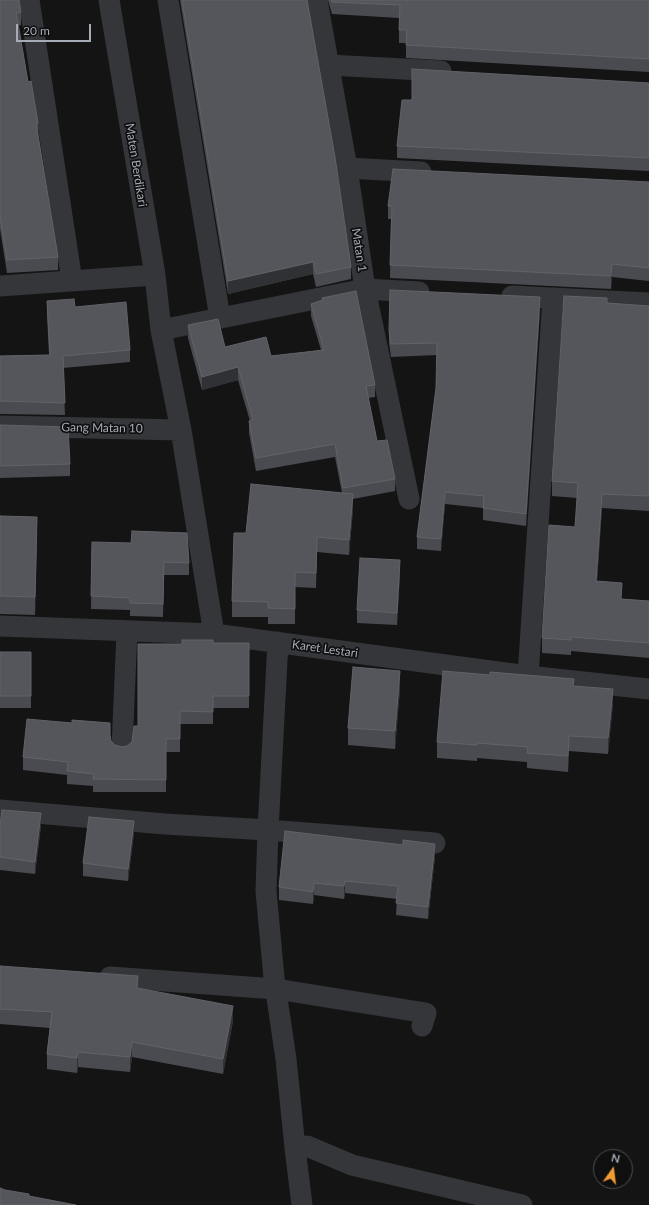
<!DOCTYPE html>
<html>
<head>
<meta charset="utf-8">
<style>
	body { margin:0 }
	#map { position:relative; width:649px; height:1205px; overflow:hidden; background:#141415; font-family:Lato,sans-serif }
	canvas { display:block }
	.north { position:absolute; left:593px; top:1149px; width:40px; height:40px; box-sizing:border-box; background:#0f0f10; border:1px solid #4b4e52; border-radius:50%; rotate:14deg; font-size:11px; font-weight:700; line-height:16px; text-align:center; color:#a6acb6 }
	.north::after { content:''; display:block; margin:auto; width:14px; height:18px; background:#ef9b32; clip-path:polygon(50% 0,100% 100%,50% 72%,0 100%) }
	.scale { position:absolute; left:16px; top:24px; width:75px; height:18px; box-sizing:border-box; border:2px solid #a6acb6; border-top:0; padding-left:5px; font-size:12px; line-height:14px; white-space:nowrap; color:#a6acb6; -webkit-text-stroke:3px #0f0f10; paint-order:stroke }
</style>
</head>
<body>
<div id="map">
<canvas width="649" height="1205"></canvas>
<div class="north">N</div>
<div class="scale">20 m</div>
</div>
<script>
const c = document.querySelector('canvas').getContext('2d');
c.lineJoin = 'round';
function poly(rows) {
  const path = new Path2D();
  for (const r of rows) {
    path.moveTo(r[0], r[1]);
    for (let i = 2; i < r.length; i += 2) path.lineTo(r[i], r[i + 1]);
  }
  return path;
}
function trace(path, color, width, dash) {
  c.strokeStyle = color;
  c.lineWidth = width;
  c.lineCap = dash ? 'butt' : 'round';
  c.setLineDash(dash || []);
  c.stroke(path);
}
function fill(path, color) {
  c.fillStyle = color;
  c.fill(path, 'evenodd');
}
function drawText(font, color, halo, rows, align = 'center') {
  c.font = font + ' Lato,sans-serif';
  c.lineWidth = 3.5;
  c.setLineDash([]);
  c.textBaseline = 'middle';
  c.strokeStyle = halo;
  c.fillStyle = color;
  for (const [text, x, y, turn = 0] of rows) {
    c.save();
    c.translate(x, y);
    c.rotate((+turn || 0) * Math.PI / 180);
    c.textAlign = isNaN(turn) ? turn : align;
    if (halo) c.strokeText(text, 0, 0);
    c.fillText(text, 0, 0);
    c.restore();
  }
}
const minor = poly([
	[29,0,72,281],
	[109,0,155,275,161,330,181,430,214,634],
	[168,0,220,318],
	[317,0,347,168,365,289,409,499],
	[328,65,441,71],
	[347,168,421,172],
	[0,286,155,275],
	[512,296,649,303],
	[161,330,365,289,419,292],
	[0,426,181,430],
	[0,626,214,634,528,676,649,689],
	[278,642,268,830,435,843],
	[528,676,553,298],
	[122,748,127,631],
	[0,810,165,824,268,830,266,891,274,978,286,1059,295,1148,307,1146,352,1165,522,1205],
	[110,977,276,989,426,1013,422,1026],
	[295,1148,302,1205]
]);
const wall = poly([
	[0,0,21,12,21,25,18,26,28,82,38,123,38,134,58,257,58,270,7,273,0,229],
	[180,0,307,0,351,267,351,279,316,287,313,274,228,294],
	[328,0,649,0,649,72,406,58,406,43,399,43,399,18,332,14],
	[649,83,649,171,397,158,397,146,412,100],
	[649,182,649,281,612,277,611,289,390,278,391,219,388,219,388,206],
	[322,298,375,385,375,397,368,398,377,441,395,479,395,491,353,499,353,509,349,555,317,552,316,588,295,587,295,624,268,624,268,617,232,617,232,601,246,533,342,493,335,457,256,471,249,433,249,421,250,421,238,380,202,390,188,338,188,325,225,347,271,356,321,350,311,316,311,304,322,300],
	[47,301,75,307,130,350,130,362,63,368,65,415,0,414,0,356,49,355,47,314],
	[607,303,649,306,649,511,602,508,597,581,622,599,649,601,649,658,571,651,571,655,542,653,542,638,575,527,577,498,552,496,552,481],
	[540,310,526,526,483,520,483,508,445,504,441,551,417,549,417,537,436,388,437,355,391,357,389,343,389,331],
	[0,425,70,464,70,476,0,478],
	[0,516,37,535,35,615,0,614],
	[92,542,189,563,189,575,164,575,163,617,130,616,130,610,91,609],
	[400,573,397,625,357,623,357,610],
	[213,643,249,643,249,708,213,708,213,724,180,724,180,752,166,752,166,792,93,792,93,786,67,784,67,775,23,770,23,757,110,737,111,741,115,745,122,747,127,746,132,742,138,726,182,644],
	[0,652,31,652,31,708,0,708],
	[490,675,574,686,613,704,608,754,569,751,568,772,527,768,527,762,477,758,477,761,437,758,437,742],
	[400,689,395,749,348,745,348,728],
	[0,826,41,826,35,874,0,870],
	[134,833,128,881,83,876,83,863],
	[435,857,428,919,396,915,397,899,345,893,344,899,314,895,313,904,279,900,279,887],
	[0,966,138,989,233,1021,223,1074,132,1057,130,1072,78,1067,77,1073,47,1069,47,1054,50,1028,0,1024]
]);
const shadedWall = poly([
	[313,262,313,274,228,294,228,281],
	[612,264,612,277,611,289,611,276],
	[540,297,540,310,526,526,526,514],
	[238,367,238,380,202,390,202,377],
	[445,492,445,504,441,551,441,539],
	[353,494,353,509,349,555,349,540],
	[602,494,602,508,596,595,596,581],
	[37,517,37,535,35,615,35,597],
	[400,560,400,573,397,625,397,613],
	[400,671,400,689,395,749,395,731],
	[613,689,613,704,608,754,608,738],
	[569,736,569,751,568,772,568,756],
	[41,813,41,826,35,874,35,862],
	[134,821,134,833,128,881,128,869],
	[435,844,435,857,428,919,428,907],
	[345,881,345,893,344,899,344,886],
	[314,883,314,895,313,904,313,892],
	[233,1006,233,1021,223,1074,223,1059],
	[132,1042,132,1057,130,1072,130,1057],
	[78,1052,78,1067,77,1073,77,1058]
]);
const building = poly([
	[0,0,19,0,21,12,16,13,19,29,28,82,31,81,38,123,36,123,58,257,7,260,0,216,0,0],
	[182,0,307,0,335,157,351,267,316,274,313,262,228,281,182,0],
	[331,0,649,0,649,59,406,45,407,30,399,30,400,5,332,2,331,0],
	[412,69,649,83,649,158,397,146,402,100,412,100,412,69],
	[393,169,649,182,649,268,612,264,611,276,390,265,392,206,388,206,393,169],
	[390,290,540,297,526,514,483,508,484,496,445,492,441,539,417,537,436,388,437,343,391,344,389,331,390,290],
	[356,291,375,385,366,386,377,441,387,440,395,479,343,488,335,444,256,458,249,421,253,420,238,367,202,377,188,325,218,319,225,347,266,337,271,356,324,350,311,304,323,300,322,298,356,291],
	[564,296,607,298,607,303,649,306,649,496,602,494,596,581,622,583,621,599,649,601,649,643,571,637,571,640,542,638,549,525,575,527,578,483,552,481,564,296],
	[74,299,75,307,126,302,130,350,63,356,65,403,0,401,0,356,50,355,47,301,74,299],
	[0,425,68,427,70,464,0,466,0,425],
	[251,484,353,494,349,540,317,537,316,573,295,572,295,609,268,608,268,602,232,601,234,533,246,533,251,484],
	[0,516,37,517,35,597,0,596,0,516],
	[132,531,187,533,189,563,164,562,163,604,130,603,130,598,91,596,92,542,131,543,132,531],
	[360,558,400,560,397,613,357,610,360,558],
	[182,640,213,640,213,643,249,643,249,696,213,696,213,712,180,711,180,739,166,739,166,780,93,779,94,774,67,771,68,762,23,757,27,719,72,723,72,720,110,723,110,735,111,741,115,745,122,747,127,746,132,742,134,726,138,726,138,644,182,644,182,640],
	[0,652,31,652,31,696,0,696,0,652],
	[353,667,400,671,395,731,348,728,353,667],
	[443,671,490,675,490,672,574,679,573,686,613,689,608,738,569,736,568,756,527,753,528,747,477,743,477,745,437,742,443,671],
	[2,810,41,813,35,862,0,857,0,826,2,810],
	[89,817,134,821,128,869,83,863,89,817],
	[285,831,403,845,403,840,435,844,428,907,396,903,398,886,345,881,344,886,314,883,313,892,279,887,285,831],
	[0,966,138,976,137,988,233,1006,223,1059,132,1042,130,1057,78,1052,77,1058,47,1054,52,1012,0,1009,0,966],
	[0,1188,5,1190,29,1194,29,1196,76,1205,0,1205,0,1188]
]);
const streetNames = [
	["Maten Berdikari",136,165,81],
	["Matan 1",359,250,81],
	["Gang Matan 10",102,428,1],
	["Karet Lestari",325,649,8]
];
trace(minor, '#35363a', 21);
fill(wall, '#4a4b50');
fill(shadedWall, '#303134');
fill(building, '#54565b');
trace(building, '#616369', 1);
drawText('12px', '#a6acb6', '#0f0f10', streetNames);
</script>
</body>
</html>
